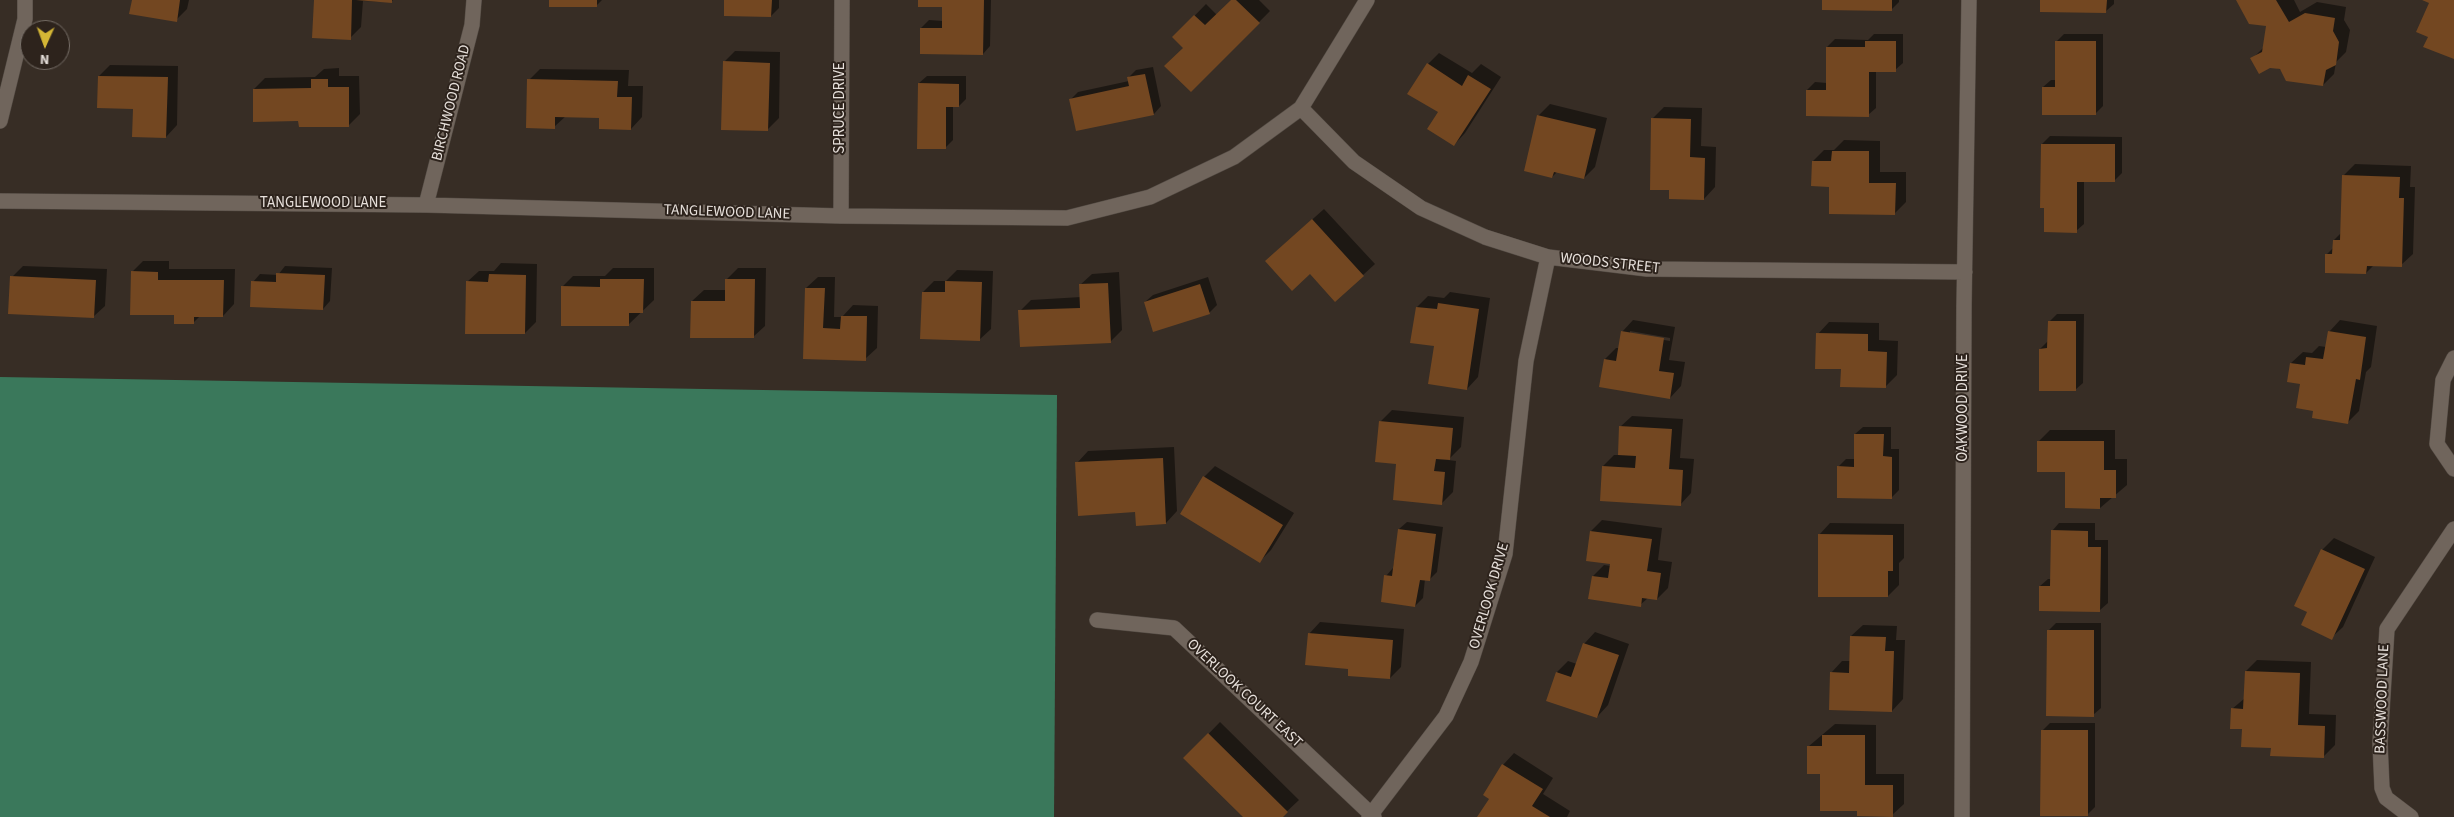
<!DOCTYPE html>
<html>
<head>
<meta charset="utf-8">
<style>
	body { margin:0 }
	#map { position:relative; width:2454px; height:817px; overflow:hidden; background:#372d25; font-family:"Source Sans 3",sans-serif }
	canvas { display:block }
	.north { position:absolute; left:20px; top:20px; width:50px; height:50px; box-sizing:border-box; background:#2d231c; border:1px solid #776f68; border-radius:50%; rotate:182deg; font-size:14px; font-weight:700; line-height:20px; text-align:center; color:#e7e0db }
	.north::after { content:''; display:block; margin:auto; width:18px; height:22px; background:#d4b635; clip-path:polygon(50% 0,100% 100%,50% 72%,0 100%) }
</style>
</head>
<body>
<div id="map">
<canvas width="2454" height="817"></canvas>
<div class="north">N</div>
</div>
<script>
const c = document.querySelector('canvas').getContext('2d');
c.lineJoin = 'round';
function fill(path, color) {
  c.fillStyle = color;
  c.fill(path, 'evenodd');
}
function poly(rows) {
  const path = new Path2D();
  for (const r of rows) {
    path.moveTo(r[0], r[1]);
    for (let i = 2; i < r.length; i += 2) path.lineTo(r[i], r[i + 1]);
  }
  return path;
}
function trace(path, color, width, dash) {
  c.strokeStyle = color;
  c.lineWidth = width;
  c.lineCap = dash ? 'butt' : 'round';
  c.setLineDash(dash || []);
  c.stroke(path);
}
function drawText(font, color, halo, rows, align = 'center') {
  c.font = font + ' "Source Sans 3",sans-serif';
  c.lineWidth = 4;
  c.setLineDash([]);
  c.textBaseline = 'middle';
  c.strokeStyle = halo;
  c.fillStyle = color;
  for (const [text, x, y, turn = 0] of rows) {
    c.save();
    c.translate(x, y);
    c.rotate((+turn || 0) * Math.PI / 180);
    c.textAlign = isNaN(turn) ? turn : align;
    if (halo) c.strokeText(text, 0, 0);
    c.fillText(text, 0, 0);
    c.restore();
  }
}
const forest = poly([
	[0,377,1057,395,1054,817,0,817]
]);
const shadow = poly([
	[133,0,189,0,187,9,176,20],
	[315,0,393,0,391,2,363,1,361,27,350,38],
	[550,0,602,0,596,6],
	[725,0,779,0,779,8,771,16],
	[919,0,991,0,990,46,983,54,921,28,929,20,943,21,944,6],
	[1232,0,1259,0,1270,11,1191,91,1185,48,1174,37,1206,4,1217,15],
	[1823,0,1899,0,1899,2,1891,10],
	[2041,0,2114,0,2114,4,2106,11],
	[2237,0,2294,0,2300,12,2317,2,2346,7,2344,20,2350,30,2346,52,2336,62,2334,74,2323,85,2252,59,2264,47,2267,25],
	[1874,34,1903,34,1903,63,1895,70,1876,70,1876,108,1868,115,1807,90,1815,82,1827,83,1827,47,1835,39,1868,40],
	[2064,34,2103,34,2103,106,2095,114,2043,87,2051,80,2056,80,2056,42],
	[735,51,780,52,779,118,767,130,724,62],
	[1439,53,1472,73,1481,64,1501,77,1465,133,1454,145,1439,112,1428,64],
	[110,65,178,66,177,125,166,137,99,76],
	[1153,67,1161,106,1154,114,1071,99,1078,92,1129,81,1128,78,1136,70],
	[339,68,339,76,359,76,360,114,349,125,300,120,254,89,265,78,315,77,324,69],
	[540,69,629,70,628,86,643,86,642,117,631,129,601,117,566,116,554,127,529,80],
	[927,76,966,76,966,99,959,106,953,106,953,140,945,148,919,83],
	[1550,104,1607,118,1595,167,1584,178,1557,172,1552,177,1538,116],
	[1664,107,1702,108,1701,146,1716,147,1715,187,1704,199,1670,189,1653,118],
	[2050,136,2122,137,2122,173,2114,181,2084,181,2084,224,2076,231,2042,144],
	[1844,140,1880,141,1880,172,1906,172,1906,202,1895,213,1813,161,1824,150,1834,150],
	[2355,164,2411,166,2410,187,2415,187,2413,254,2401,265,2374,265,2366,273,2327,254,2334,247,2334,240,2342,232,2343,176],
	[1324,209,1375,264,1363,275,1278,250],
	[143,261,169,261,169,269,235,269,234,304,223,316,201,315,194,322,175,314,132,272],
	[501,263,537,264,536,322,525,333,467,282,479,271,494,271],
	[23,266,107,269,105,306,93,317,12,277],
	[285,266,332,268,330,301,323,309,253,282,260,274,278,275],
	[613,268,654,268,654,300,628,325,562,287,573,276,605,276],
	[738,268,766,268,765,326,753,337,692,301,704,290,727,290,727,279],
	[957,270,993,271,991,329,979,340,923,292,934,281,946,281],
	[1119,272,1122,330,1110,342,1020,311,1031,300,1081,297,1080,285,1092,274],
	[818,277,835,277,834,317,842,317,853,305,878,306,877,348,865,359,804,358,806,288],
	[1208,277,1217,305,1209,313,1145,302,1153,295],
	[1450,292,1490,298,1478,377,1467,389,1435,345,1417,307,1428,296,1444,298],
	[2057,314,2084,314,2083,383,2075,390,2040,349,2048,341,2049,322],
	[1633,320,1675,327,1669,360,1685,362,1681,386,1670,398,1605,359,1616,348,1619,348,1622,332],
	[1630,331,1670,338,1670,341,1630,334],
	[2340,320,2377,326,2371,367,2366,372,2359,411,2348,422,2314,410,2291,363,2303,352,2312,353,2319,346,2326,347,2329,332],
	[1829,322,1879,323,1879,340,1898,341,1897,375,1885,387,1842,368,1818,334],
	[1392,410,1464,417,1461,447,1448,460,1456,461,1453,492,1442,503,1397,462,1380,422],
	[1632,416,1683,419,1680,458,1694,459,1691,493,1680,505,1603,466,1614,455,1619,455,1620,427],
	[1863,427,1891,427,1891,449,1899,449,1899,490,1892,497,1838,467,1846,459,1855,459,1855,434],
	[2050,430,2115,430,2115,459,2127,459,2127,485,2100,508,2038,442],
	[1174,447,1177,511,1166,523,1136,511,1077,463,1088,451],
	[1215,466,1294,513,1271,550,1260,561,1204,477],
	[1602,520,1662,528,1658,560,1672,562,1668,588,1657,599,1648,598,1640,605,1593,576,1604,565,1611,566,1611,563,1591,531],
	[1407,522,1443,527,1437,572,1429,580,1425,579,1423,598,1415,606,1386,576,1393,568,1399,529],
	[1830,523,1904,524,1904,558,1899,563,1899,585,1888,596,1819,535],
	[2059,523,2095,523,2095,540,2108,540,2108,603,2100,610,2040,586,2048,579,2051,579,2052,531],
	[2334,538,2375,557,2343,627,2331,638,2322,550],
	[1320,622,1404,629,1401,667,1390,678,1350,668,1309,634],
	[2056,623,2101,623,2101,708,2093,715,2048,631],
	[1863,625,1897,626,1896,640,1905,640,1903,699,1892,711,1831,673,1842,661,1851,661,1851,636],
	[1595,632,1629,644,1608,705,1597,717,1557,672,1568,661,1577,664,1584,644],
	[2257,660,2311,662,2309,714,2336,715,2335,745,2323,757,2272,747,2243,728,2232,709,2245,698,2246,671],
	[1220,722,1299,800,1281,817,1244,817,1185,758],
	[2050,723,2095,723,2095,807,2087,815,2042,731],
	[1835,724,1876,725,1876,774,1904,774,1904,804,1892,815,1858,810,1821,773,1809,746],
	[1514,753,1553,778,1543,794,1570,811,1567,817,1480,817,1490,798,1503,765]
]);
const building = poly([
	[132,0,180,0,177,22,129,14],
	[314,0,352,0,351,40,312,38],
	[356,0,392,0,392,3],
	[549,0,597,0,597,7,549,7],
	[724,0,772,0,771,17,724,16],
	[918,0,984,0,983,55,920,54,920,28,942,28,942,7,918,7],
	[1231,0,1236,0,1260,23,1191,92,1164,66,1183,48,1172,37,1194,15,1205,25],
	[1822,0,1892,0,1892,11,1822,10],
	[2040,0,2107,0,2106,13,2040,12],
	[2236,0,2276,0,2289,22,2305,13,2335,18,2333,31,2339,42,2336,65,2326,70,2323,86,2286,81,2280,69,2270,68,2259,74,2250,58,2262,52,2266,26,2249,24],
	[2422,0,2454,0,2454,59,2423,47,2428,37,2416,32,2429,3],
	[1865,41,1896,41,1896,72,1869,72,1869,117,1806,116,1806,90,1826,90,1826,47,1865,47],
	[2055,41,2096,41,2096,115,2042,115,2042,87,2055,87],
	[723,61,770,63,768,131,721,130],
	[1427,63,1462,86,1468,75,1491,89,1454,146,1427,129,1438,112,1407,94],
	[1145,74,1154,115,1076,131,1069,99,1129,86,1127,77],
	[98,76,168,77,166,138,132,137,133,109,97,108],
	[311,79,328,79,328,87,349,87,349,127,299,127,298,121,253,122,253,89,311,88],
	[527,79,618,81,617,97,632,97,631,130,599,129,599,118,555,117,555,129,526,128],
	[918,83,959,84,959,107,946,107,946,149,917,149],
	[1537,115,1596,129,1584,179,1554,172,1552,178,1524,171],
	[1651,118,1691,119,1690,157,1705,158,1704,200,1669,199,1669,190,1650,190],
	[2041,144,2115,144,2115,182,2077,182,2077,233,2044,232,2044,208,2040,208],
	[1832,151,1869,151,1869,183,1896,183,1895,215,1829,214,1829,187,1811,186,1812,161,1831,161],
	[2342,175,2400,177,2399,198,2404,198,2402,267,2367,266,2366,274,2325,273,2325,254,2332,254,2333,240,2340,240],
	[1312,219,1364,276,1335,302,1310,274,1292,291,1265,261],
	[131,271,158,272,158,280,224,280,223,317,194,317,194,324,174,324,174,315,130,315],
	[276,273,325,275,323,310,250,307,251,281,276,282],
	[489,274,526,275,525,334,465,334,466,281,488,282],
	[10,276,96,280,94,318,8,314],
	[600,279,644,279,643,313,629,313,629,326,561,326,561,286,600,287],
	[725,279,755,279,754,338,690,338,691,301,725,301],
	[945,281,982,282,980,341,920,339,922,292,945,292],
	[1108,283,1111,343,1020,347,1018,310,1080,308,1079,284],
	[1200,284,1210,314,1153,332,1144,302],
	[805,288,825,288,823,328,840,329,841,316,867,316,866,361,803,359],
	[1438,303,1479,309,1467,390,1428,384,1434,346,1410,343,1416,307,1437,309],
	[2048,321,2076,321,2076,391,2039,391,2039,349,2047,348],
	[1621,331,1664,338,1659,371,1674,373,1670,399,1599,387,1604,359,1616,361],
	[2328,331,2366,337,2360,380,2356,379,2348,424,2312,418,2313,411,2296,408,2300,384,2287,382,2290,363,2305,365,2306,357,2323,359],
	[1816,333,1868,334,1868,351,1887,352,1886,388,1840,387,1841,369,1815,369],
	[1379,421,1453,428,1450,460,1436,459,1434,471,1445,472,1442,505,1393,500,1396,464,1375,462],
	[1619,426,1672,429,1669,469,1683,470,1681,506,1600,501,1602,466,1635,468,1636,456,1618,455],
	[1854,434,1884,434,1883,456,1892,457,1892,499,1837,498,1837,466,1854,467],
	[2037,441,2104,441,2104,470,2116,470,2116,498,2100,498,2100,509,2065,508,2065,472,2037,472],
	[1163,458,1166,524,1136,526,1135,512,1078,516,1075,462],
	[1203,476,1283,525,1260,563,1180,514],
	[1398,529,1436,534,1430,581,1420,580,1415,607,1381,602,1384,575,1392,576],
	[2051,530,2088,531,2088,547,2101,547,2100,612,2039,611,2039,586,2050,586],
	[1590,531,1652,539,1647,571,1661,573,1657,600,1642,598,1641,607,1588,599,1592,576,1608,578,1610,564,1586,561],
	[1818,534,1893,535,1893,571,1888,571,1888,597,1818,597],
	[2321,549,2365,569,2332,640,2301,625,2307,612,2294,606],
	[2047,630,2094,630,2094,717,2046,716],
	[1308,633,1393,640,1390,679,1348,676,1348,669,1305,665],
	[1850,636,1886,637,1885,651,1894,651,1892,712,1829,710,1830,672,1849,673],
	[1583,643,1619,655,1597,718,1546,701,1556,672,1571,677],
	[2245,671,2300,673,2298,725,2325,726,2324,758,2270,756,2271,748,2241,747,2242,729,2230,729,2231,708,2243,709],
	[2041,730,2088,730,2088,816,2040,816],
	[1208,733,1288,812,1283,817,1243,817,1183,758],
	[1822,735,1865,735,1865,785,1893,785,1893,817,1857,816,1857,811,1820,811,1820,774,1807,774,1807,746,1822,746],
	[1502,764,1543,789,1532,806,1550,817,1477,817,1489,799,1483,795]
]);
const street = poly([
	[1301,108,1354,162,1421,208,1485,237,1548,257,1647,269,1965,272],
	[0,121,25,19,25,0],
	[0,201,426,205,841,216,1067,218,1150,197,1234,157,1301,108,1367,0],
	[426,205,472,25,474,0],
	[841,216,842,0],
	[2454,358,2443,380,2437,444,2454,469],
	[1097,620,1174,628,1374,817],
	[1369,817,1446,716,1471,662,1505,554,1526,361,1548,257],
	[1962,817,1964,306,1969,0],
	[2411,817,2386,798,2382,788,2380,743,2387,629,2454,529]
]);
const streetNames = [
	["BIRCHWOOD ROAD",452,103,-76],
	["SPRUCE DRIVE",841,108,-90],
	["TANGLEWOOD LANE",323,204],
	["TANGLEWOOD LANE",727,213,2],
	["WOODS STREET",1610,264,6],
	["OAKWOOD DRIVE",1964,408,-90],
	["OVERLOOK DRIVE",1490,596,-74],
	["OVERLOOK COURT EAST",1244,694,43],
	["BASSWOOD LANE",2383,699,-88]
];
fill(forest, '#3a785b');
fill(shadow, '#0007');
fill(building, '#734721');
trace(street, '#524a43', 16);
trace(street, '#70655c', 15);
drawText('15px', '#e7e0db', '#2d231c', streetNames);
</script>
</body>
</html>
